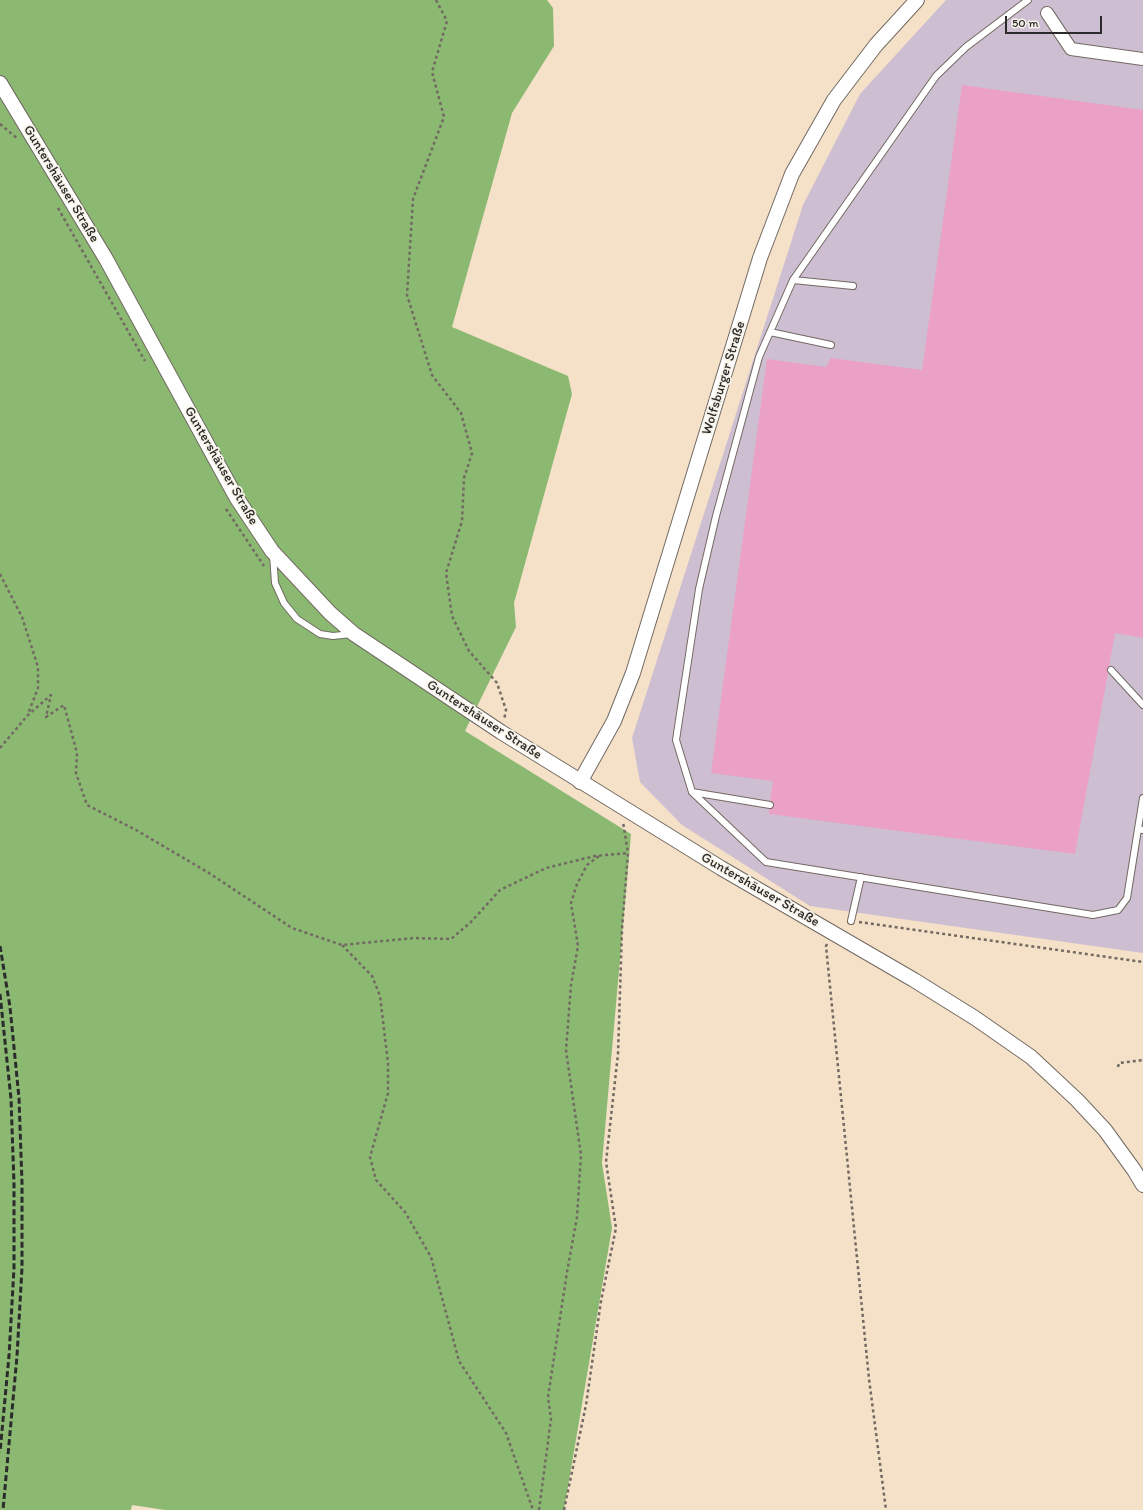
<!DOCTYPE html>
<html>
<head>
<meta charset="utf-8">
<style>
	body { margin:0 }
	#map { position:relative; width:1143px; height:1510px; overflow:hidden; background:#f5e0c8; font-family:Itim,sans-serif }
	canvas { display:block }
	.scale { position:absolute; left:1005px; top:16px; width:97px; height:18px; box-sizing:border-box; border:2px solid #2b2b2b; border-top:0; padding-left:5px; font-size:12px; line-height:14px; white-space:nowrap; color:#2b2b2b; -webkit-text-stroke:3px #f7f3e8; paint-order:stroke }
</style>
</head>
<body>
<div id="map">
<canvas width="1143" height="1510"></canvas>
<div class="scale">50 m</div>
</div>
<script>
const c = document.querySelector('canvas').getContext('2d');
c.lineJoin = 'round';
function fill(path, color) {
  c.fillStyle = color;
  c.fill(path, 'evenodd');
}
function poly(rows) {
  const path = new Path2D();
  for (const r of rows) {
    path.moveTo(r[0], r[1]);
    for (let i = 2; i < r.length; i += 2) path.lineTo(r[i], r[i + 1]);
  }
  return path;
}
function trace(path, color, width, dash) {
  c.strokeStyle = color;
  c.lineWidth = width;
  c.lineCap = dash ? 'butt' : 'round';
  c.setLineDash(dash || []);
  c.stroke(path);
}
function drawText(font, color, halo, rows, align = 'center') {
  c.font = font + ' Itim,sans-serif';
  c.lineWidth = 3.5;
  c.setLineDash([]);
  c.textBaseline = 'middle';
  c.strokeStyle = halo;
  c.fillStyle = color;
  for (const [text, x, y, turn = 0] of rows) {
    c.save();
    c.translate(x, y);
    c.rotate((+turn || 0) * Math.PI / 180);
    c.textAlign = isNaN(turn) ? turn : align;
    if (halo) c.strokeText(text, 0, 0);
    c.fillText(text, 0, 0);
    c.restore();
  }
}
const industrial = poly([
	[946,0,1143,0,1143,953,810,906,682,825,640,782,632,738,803,205,860,94]
]);
const forest = poly([
	[0,0,547,0,553,8,554,46,512,113,452,327,568,376,572,394,514,603,516,627,465,731,631,834,602,1163,612,1228,564,1510,165,1510,132,1505,131,1510,0,1510]
]);
const building = poly([
	[962,85,1143,110,1143,638,1115,633,1109,666,1107,669,1108,673,1075,854,769,814,769,809,773,808,774,805,770,800,773,781,711,773,767,359,826,367,831,358,922,370]
]);
const path = poly([
	[436,0,447,21,432,72,444,117,413,199,407,295,432,375,461,413,472,453,464,478,462,521,446,573,452,616,469,651,497,683,506,710,504,720],
	[0,124,18,139],
	[58,208,145,361],
	[226,509,264,566],
	[0,574,22,617,38,667,38,688,28,714],
	[0,748,28,715,51,695,46,717,64,705,77,753,76,773,87,805,136,830,209,873,292,928,342,945,414,938,451,939,471,922,500,890,546,868,595,856,628,853],
	[859,922,1143,962],
	[827,944,826,946,869,1379,886,1510],
	[342,945,372,976,380,996,388,1063,388,1093,370,1157,376,1180,405,1212,431,1257,459,1361,506,1433,533,1510],
	[1118,1067,1119,1063,1143,1060],
	[539,1510,551,1419,548,1397,567,1272,577,1217,581,1155,566,1050,571,985,578,946,571,903,577,884,587,865,599,856],
	[564,1510,586,1405,601,1301,616,1228,606,1162,618,1054,622,929,628,853,623,822]
]);
const service = poly([
	[1028,0,966,47,936,76,793,280,759,357,716,516,699,589,676,740,692,792,766,862,1093,915,1118,910,1127,898,1138,829],
	[793,280,853,286],
	[770,332,831,345],
	[273,555,275,583,284,603,297,619,320,634,333,636,352,634],
	[1111,670,1143,705],
	[692,792,770,805],
	[1143,798,1138,829,1143,830],
	[851,921,861,877]
]);
const minor = poly([
	[1047,13,1071,49,1143,59]
]);
const tertiary = poly([
	[0,83,106,259,236,497,272,551,330,613,354,634,501,732,721,868,914,980,975,1018,1031,1057,1077,1100,1105,1130,1134,1170,1143,1185],
	[580,782,614,721,633,673,760,258,792,174,834,100,876,45,917,0]
]);
const rail = poly([
	[0,946,10,1007,19,1098,22,1183,22,1268,17,1356,3,1510],
	[0,994,11,1099,14,1184,14,1268,9,1356,0,1452]
]);
const streetNames = [
	["Guntershäuser Straße",61,184,59],
	["Wolfsburger Straße",724,378,-73],
	["Guntershäuser Straße",221,466,60],
	["Guntershäuser Straße",484,720,33],
	["Guntershäuser Straße",760,890,30]
];
fill(industrial, '#cebed2');
fill(forest, '#8bb972');
fill(building, '#eaa1c5');
trace(service, '#726a62', 8);
trace(minor, '#726a62', 14);
trace(tertiary, '#726a62', 16);
trace(path, '#726a62', 2.5, [3, 3]);
trace(service, '#fff', 6);
trace(minor, '#fff', 12);
trace(tertiary, '#fff', 14);
trace(rail, '#2b2b2b', 3, [6, 3]);
drawText('14px', '#2b2b2b', '#f7f3e8', streetNames);
</script>
</body>
</html>
